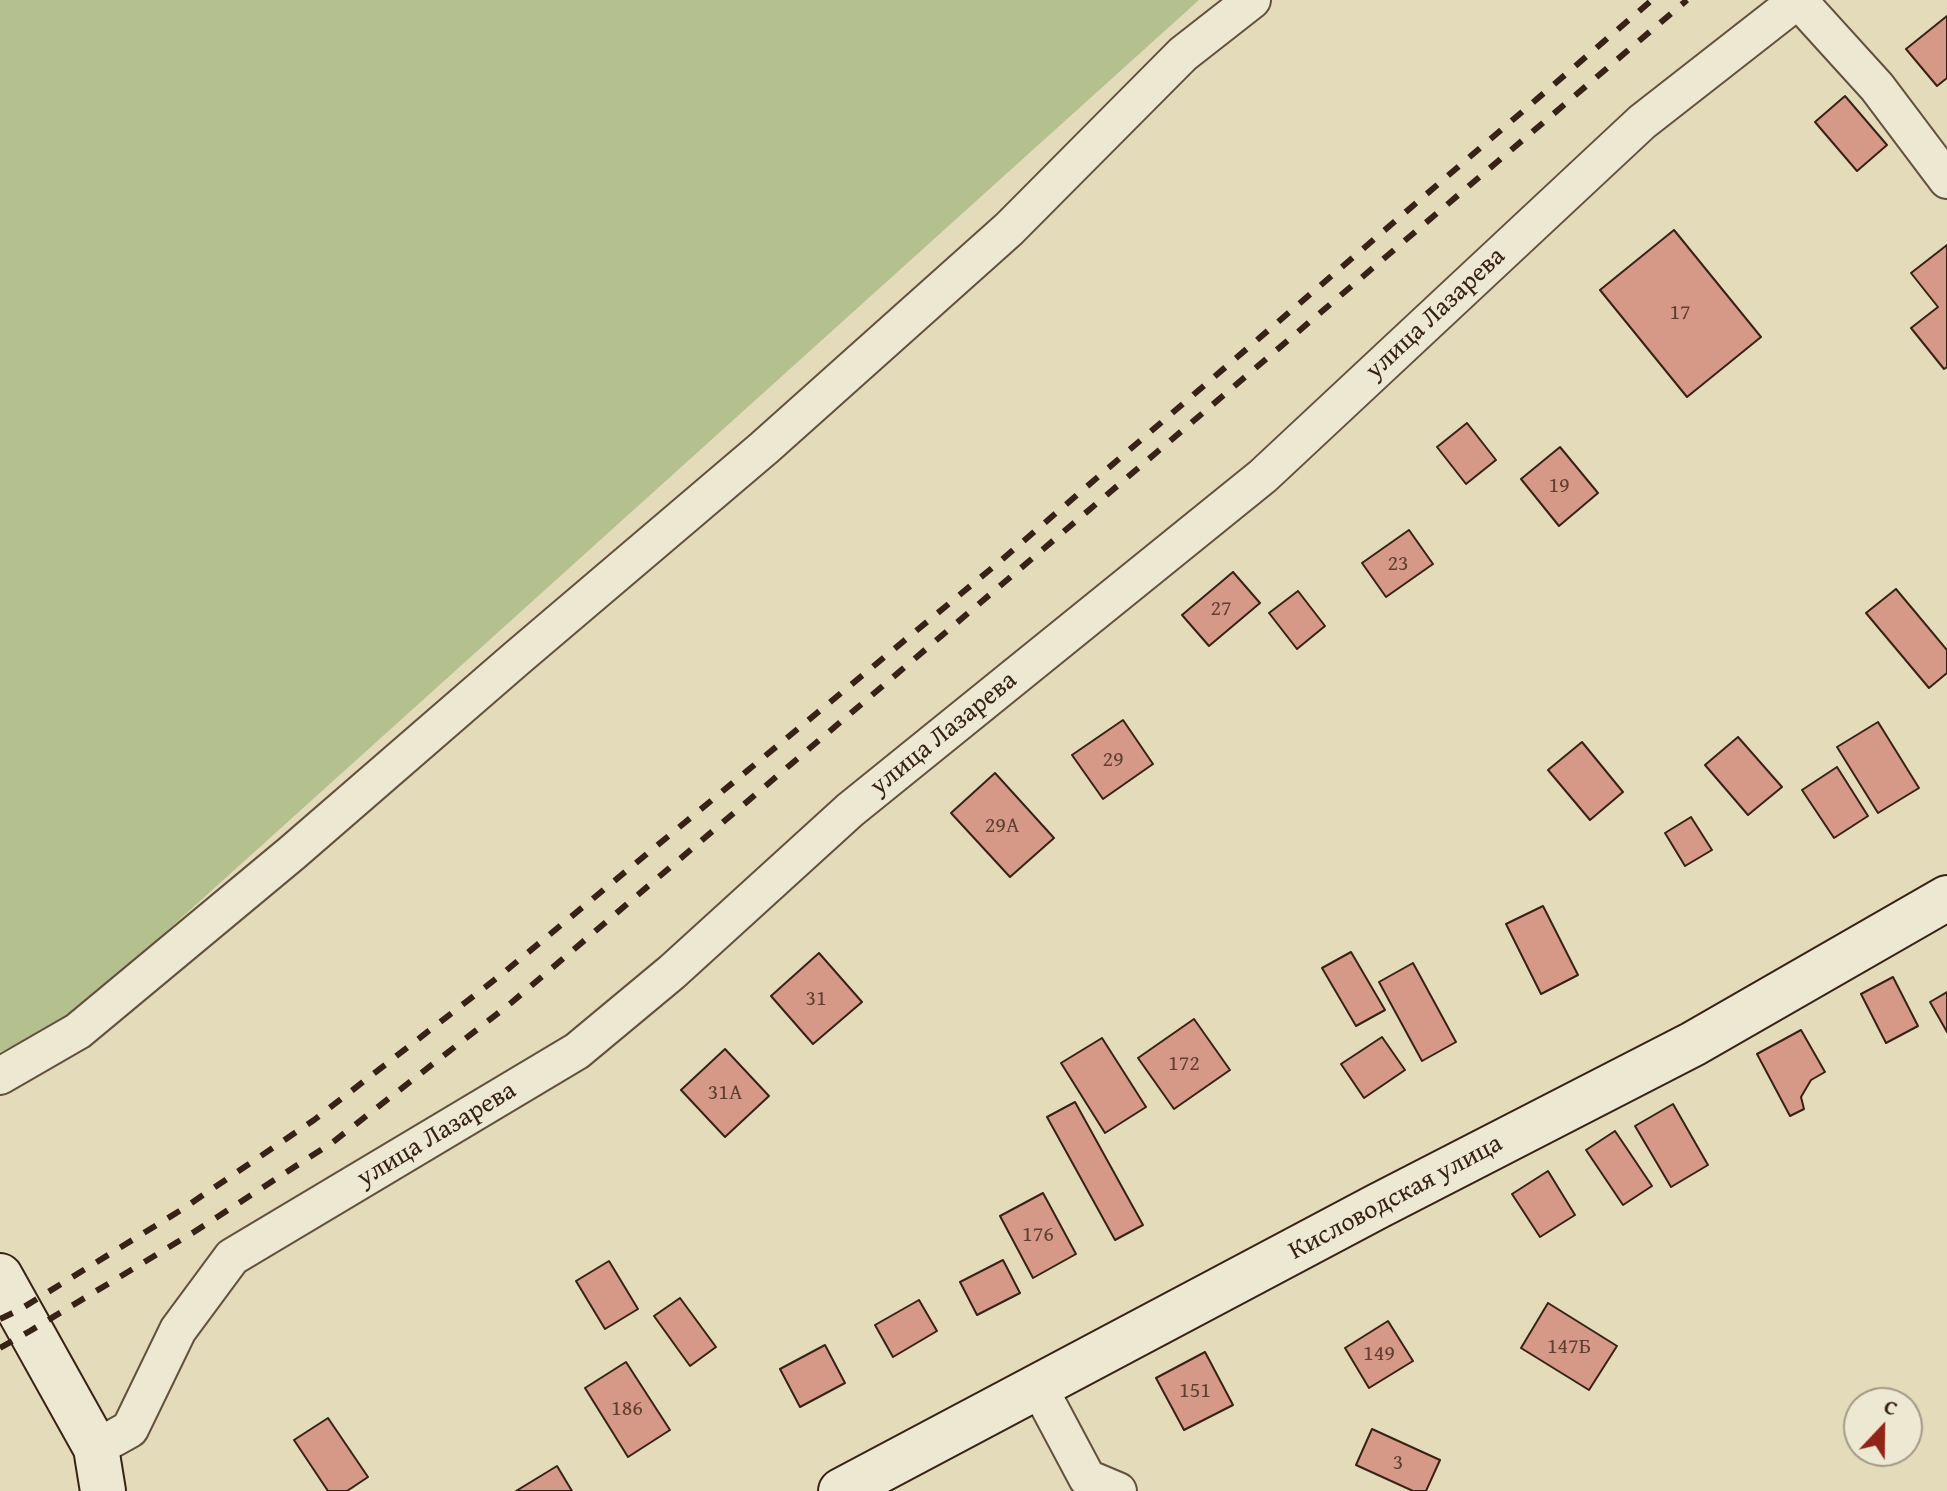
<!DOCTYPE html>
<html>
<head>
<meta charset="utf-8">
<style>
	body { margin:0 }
	#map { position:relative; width:1947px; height:1491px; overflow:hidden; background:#e3dbba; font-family:"Gentium Book Plus",serif }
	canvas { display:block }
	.north { position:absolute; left:1843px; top:1387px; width:80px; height:80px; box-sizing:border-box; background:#ede8d2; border:2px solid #a59887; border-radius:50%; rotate:22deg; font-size:22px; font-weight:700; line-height:32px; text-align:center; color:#382116 }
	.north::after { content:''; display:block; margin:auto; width:28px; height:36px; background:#8f2418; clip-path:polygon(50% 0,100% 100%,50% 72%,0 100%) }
</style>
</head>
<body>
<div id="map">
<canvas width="1947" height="1491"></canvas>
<div class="north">С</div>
</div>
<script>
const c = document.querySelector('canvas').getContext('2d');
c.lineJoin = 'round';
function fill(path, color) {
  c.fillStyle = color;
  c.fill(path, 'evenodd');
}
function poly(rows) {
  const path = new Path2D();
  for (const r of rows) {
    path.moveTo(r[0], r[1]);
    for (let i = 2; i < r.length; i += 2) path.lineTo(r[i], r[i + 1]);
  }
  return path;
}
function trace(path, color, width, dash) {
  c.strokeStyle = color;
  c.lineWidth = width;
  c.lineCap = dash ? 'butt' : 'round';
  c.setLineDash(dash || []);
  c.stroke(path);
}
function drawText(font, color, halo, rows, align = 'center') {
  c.font = font + ' "Gentium Book Plus",serif';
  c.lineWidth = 7;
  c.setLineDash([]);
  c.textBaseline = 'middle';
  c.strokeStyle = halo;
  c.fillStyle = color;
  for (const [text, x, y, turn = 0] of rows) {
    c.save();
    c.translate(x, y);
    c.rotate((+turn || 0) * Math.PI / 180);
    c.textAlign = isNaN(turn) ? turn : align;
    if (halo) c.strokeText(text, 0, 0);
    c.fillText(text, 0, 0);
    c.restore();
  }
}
const green = poly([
	[0,0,1199,0,67,1021,0,1052]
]);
const building = poly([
	[1947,16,1947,78,1937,86,1906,49,1947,16],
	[1845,96,1887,145,1857,171,1815,122,1845,96],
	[1674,230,1761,337,1687,397,1600,290,1674,230],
	[1947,245,1947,367,1944,369,1911,328,1938,307,1911,273,1947,245],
	[1467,423,1496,460,1466,484,1437,447,1467,423],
	[1560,447,1598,493,1559,526,1521,479,1560,447],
	[1409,530,1433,564,1386,597,1362,563,1409,530],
	[1233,572,1260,603,1209,646,1182,615,1233,572],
	[1896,589,1947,650,1947,673,1929,688,1866,613,1896,589],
	[1298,591,1325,626,1297,649,1269,613,1298,591],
	[1123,720,1153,764,1103,799,1072,755,1123,720],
	[1878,722,1919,788,1878,813,1837,747,1878,722],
	[1738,737,1782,787,1748,815,1705,765,1738,737],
	[1582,742,1623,792,1590,820,1548,770,1582,742],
	[1837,767,1868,816,1834,838,1802,790,1837,767],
	[995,773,1054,838,1010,877,951,813,995,773],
	[1691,817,1712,850,1685,866,1665,833,1691,817],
	[1543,906,1578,975,1541,994,1506,924,1543,906],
	[1351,952,1385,1010,1356,1026,1322,968,1351,952],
	[819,953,862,1002,813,1044,771,996,819,953],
	[1413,963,1456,1042,1422,1061,1379,982,1413,963],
	[1893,977,1918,1026,1886,1043,1861,994,1893,977],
	[1947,992,1947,1032,1930,1002,1947,992],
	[1194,1019,1230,1070,1174,1109,1138,1058,1194,1019],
	[1801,1030,1825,1072,1811,1080,1801,1097,1804,1109,1790,1116,1757,1054,1801,1030],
	[1382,1037,1405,1070,1364,1098,1341,1064,1382,1037],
	[1102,1038,1146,1107,1105,1133,1061,1063,1102,1038],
	[725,1049,769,1096,725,1137,681,1090,725,1049],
	[1075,1102,1143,1225,1115,1240,1047,1117,1075,1102],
	[1673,1104,1708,1165,1671,1187,1635,1126,1673,1104],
	[1615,1131,1652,1186,1623,1205,1586,1150,1615,1131],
	[1548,1171,1575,1215,1540,1237,1512,1194,1548,1171],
	[1043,1193,1076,1254,1033,1278,1000,1216,1043,1193],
	[1003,1260,1020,1293,977,1315,960,1282,1003,1260],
	[609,1261,638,1309,605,1329,576,1281,609,1261],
	[680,1298,716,1347,690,1366,654,1316,680,1298],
	[919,1300,937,1331,893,1357,875,1325,919,1300],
	[1548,1303,1617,1346,1589,1390,1521,1348,1548,1303],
	[1388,1321,1413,1361,1369,1388,1345,1348,1388,1321],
	[825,1345,845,1383,800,1407,780,1369,825,1345],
	[1205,1352,1233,1405,1184,1430,1156,1378,1205,1352],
	[626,1362,670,1430,628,1457,585,1388,626,1362],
	[328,1418,368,1477,347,1491,328,1491,294,1440,328,1418],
	[1372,1429,1440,1460,1426,1491,1413,1491,1356,1465,1372,1429],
	[557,1466,572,1491,516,1491,557,1466]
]);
const street = poly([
	[0,1076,78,1031,292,853,517,658,764,448,1009,229,1183,54,1252,0],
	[1038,1386,1087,1478,1118,1491],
	[96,1448,130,1429,178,1330,232,1257,577,1051,672,972,850,810,1263,476,1642,122,1798,0,1877,87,1947,180]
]);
const secondary = poly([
	[0,1276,96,1448,103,1491],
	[841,1491,1378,1206,1693,1044,1947,898]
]);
const rail = poly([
	[0,1319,19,1310,181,1210,314,1120,502,974,998,563,1652,0],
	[0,1348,30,1331,194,1232,333,1142,511,1003,1687,0]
]);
const numberNames = [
	["17",1680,313],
	["19",1559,486],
	["23",1398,564],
	["27",1221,609],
	["29",1113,760],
	["29А",1002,826],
	["31",816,999],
	["172",1184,1064],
	["31А",725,1093],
	["176",1038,1235],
	["147Б",1569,1347],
	["149",1379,1354],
	["151",1195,1391],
	["186",627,1409],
	["3",1398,1463]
];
const streetNames = [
	["улица Лазарева",1436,314,-43],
	["улица Лазарева",944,734,-39],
	["улица Лазарева",437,1135,-31],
	["Кисловодская улица",1396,1198,-28]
];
fill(green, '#b5c08f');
fill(building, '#d69887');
trace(building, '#382116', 2);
trace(street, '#63503f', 40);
trace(secondary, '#382116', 48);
trace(street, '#ede8d2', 36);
trace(secondary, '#ede8d2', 44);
trace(rail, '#382116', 6, [14, 14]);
drawText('22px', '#603f32', null, numberNames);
drawText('26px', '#382116', '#ede8d2', streetNames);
</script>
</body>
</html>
